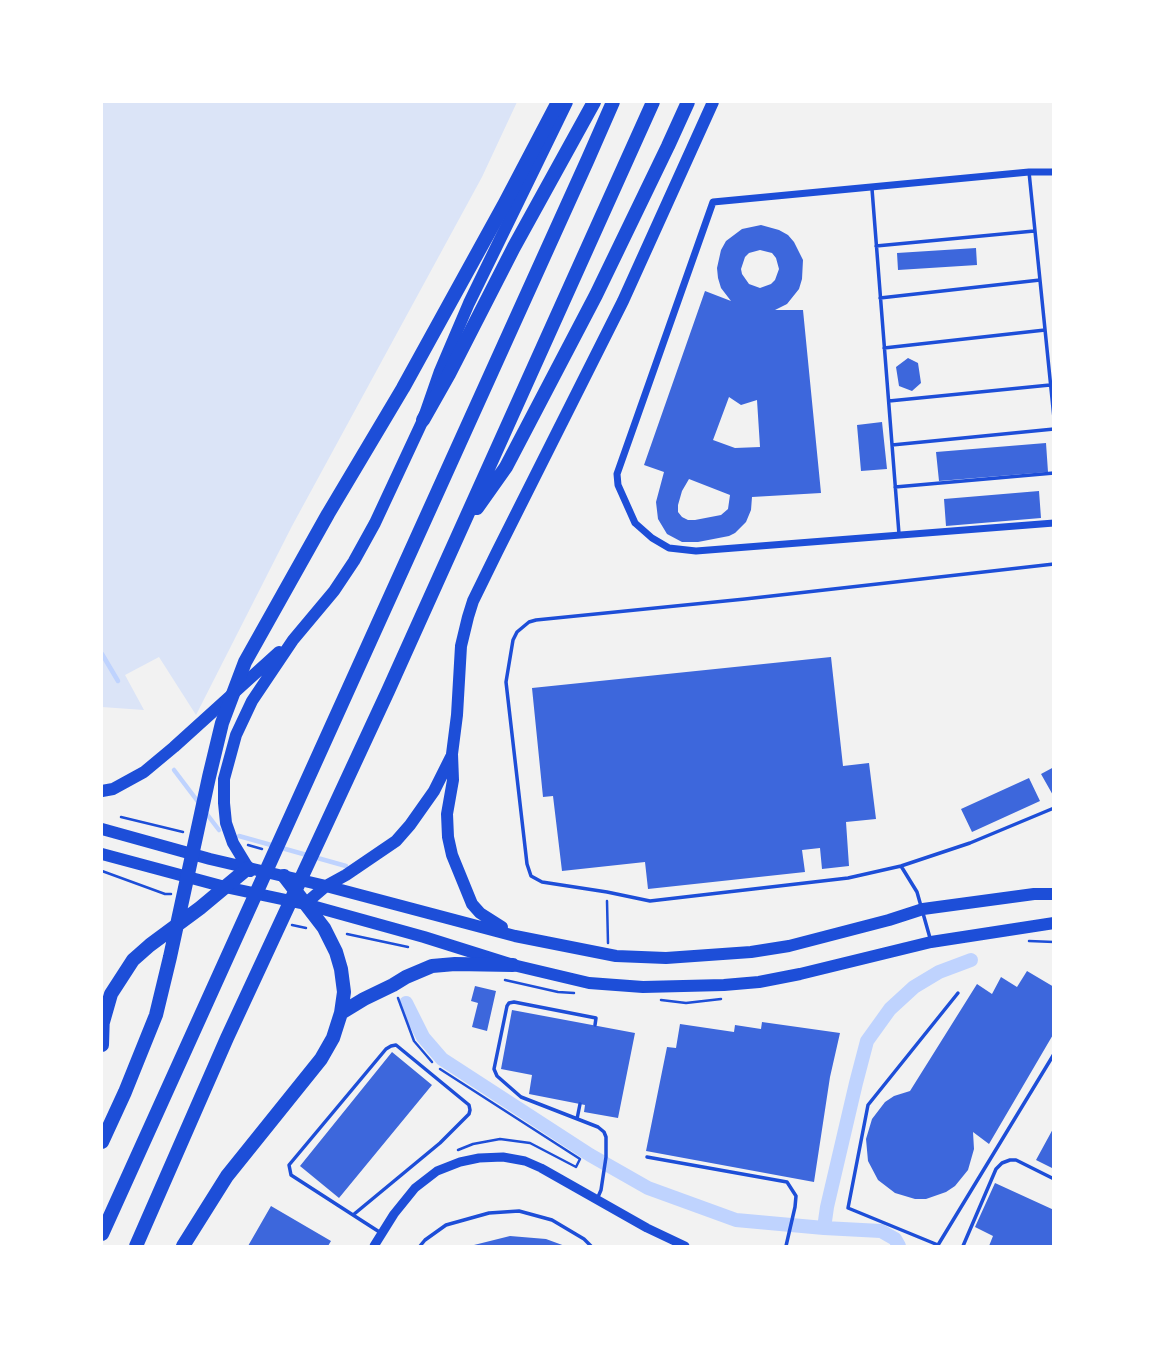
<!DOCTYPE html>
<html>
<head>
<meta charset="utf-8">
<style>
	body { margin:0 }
	#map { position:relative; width:1155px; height:1348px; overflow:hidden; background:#f2f2f2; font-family:"Noto Sans",sans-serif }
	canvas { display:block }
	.frame { position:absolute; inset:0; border:103px solid #fff; pointer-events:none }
</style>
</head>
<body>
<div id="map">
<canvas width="1155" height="1348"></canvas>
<div class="frame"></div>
</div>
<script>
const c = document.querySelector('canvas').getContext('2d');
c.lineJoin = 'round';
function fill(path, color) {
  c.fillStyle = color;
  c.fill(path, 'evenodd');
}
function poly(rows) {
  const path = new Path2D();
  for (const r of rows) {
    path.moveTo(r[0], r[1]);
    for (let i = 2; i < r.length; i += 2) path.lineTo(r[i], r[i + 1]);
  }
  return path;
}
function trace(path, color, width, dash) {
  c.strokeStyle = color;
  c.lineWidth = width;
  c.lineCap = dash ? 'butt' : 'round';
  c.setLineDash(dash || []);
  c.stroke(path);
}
const green = poly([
	[102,102,517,102,482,177,292,526,196,715,159,657,125,675,144,710,102,707]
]);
const stream = poly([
	[102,654,118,681],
	[174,770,199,803],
	[206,813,219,830],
	[239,836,346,866]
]);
const canal = poly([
	[406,1003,423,1037,442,1059,590,1155,648,1188,736,1220,824,1228],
	[899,1246,895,1239,881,1231,824,1228,827,1207,856,1083,867,1041,890,1009,914,987,939,972,971,960]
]);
const building = poly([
	[761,225,779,230,788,235,794,242,803,260,802,279,799,289,787,304,775,310,803,310,821,493,752,497,751,510,746,522,735,533,729,536,698,542,682,542,667,534,658,519,656,502,664,472,644,465,705,291,731,301,721,288,718,278,717,268,721,250,726,241,742,229],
	[760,250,772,253,776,258,779,269,775,280,771,284,760,288,749,284,742,274,741,269,745,257,749,253],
	[729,397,741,405,757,400,760,447,735,448,713,440],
	[689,479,730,495,728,509,721,515,695,520,688,520,682,517,678,512,678,505,682,491],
	[976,248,977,265,898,270,897,253],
	[908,358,918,363,921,383,912,391,899,386,896,367],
	[882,422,887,469,861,471,857,425],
	[1046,443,1048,472,939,481,936,452],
	[1039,491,1041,518,946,526,944,499],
	[831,657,843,766,869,763,876,819,846,822,849,866,822,869,820,848,802,850,805,872,648,889,645,862,562,871,553,796,543,797,532,688],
	[1054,767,1054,797,1041,774],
	[1029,778,1040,801,972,832,961,809],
	[1027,971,1054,987,1054,1033,989,1144,973,1132,974,1149,968,1170,955,1186,946,1192,926,1199,915,1199,895,1193,878,1180,868,1161,866,1139,872,1119,885,1102,894,1096,910,1091,977,984,992,994,1001,977,1017,987],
	[475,986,496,991,487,1031,472,1027,478,1003,471,1001],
	[512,1010,635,1033,618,1118,584,1112,585,1105,529,1094,532,1075,501,1069],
	[762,1022,840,1033,830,1077,814,1182,646,1151,667,1047,676,1048,680,1024,734,1032,735,1025,761,1029],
	[392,1052,432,1085,339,1198,300,1166],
	[1054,1127,1054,1169,1036,1160],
	[995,1183,1054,1210,1054,1246,989,1246,993,1236,975,1227],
	[271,1206,331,1241,328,1246,248,1246],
	[510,1236,546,1239,565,1246,470,1246]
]);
const path = poly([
	[121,817,183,832],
	[248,845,262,849],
	[102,871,165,894,171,894],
	[607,901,608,943],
	[292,925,306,928],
	[347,934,408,947],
	[1029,941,1054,942],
	[505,980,558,992,574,993],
	[398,998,414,1041,432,1062],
	[661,1000,686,1003,721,999],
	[440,1069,580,1159,576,1167,530,1143,500,1139,473,1144,458,1150]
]);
const service = poly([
	[1029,172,1054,418],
	[872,189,899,534],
	[876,246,1034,231],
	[880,298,1040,280],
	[884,348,1045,330],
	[889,401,1050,385],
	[892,445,1054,429],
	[895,487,1054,473],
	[1054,564,745,599,536,620,529,622,517,632,513,640,506,682,527,864,531,876,542,882,607,892,650,901,848,878,901,866,970,843,1054,808],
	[901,866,917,892,930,938],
	[595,1025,596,1018,514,1002,509,1003,507,1006,494,1069,497,1076,521,1097,598,1127,604,1132,606,1137,606,1157,601,1190,598,1197],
	[577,1119,580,1104],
	[647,1157,787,1182,796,1196,795,1207,786,1246],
	[353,1215,440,1143,469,1114,470,1110,469,1105,396,1045,391,1046,386,1049,289,1165,291,1175,353,1215,381,1233],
	[938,1245,848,1208,868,1105,958,993],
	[938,1245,1054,1054],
	[420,1246,425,1240,446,1225,489,1213,519,1211,552,1220,584,1239,591,1246],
	[963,1246,996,1169,1002,1163,1010,1160,1016,1160,1054,1179]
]);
const minor = poly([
	[1054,172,1029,172,713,202,617,474,618,485,635,523,652,538,669,548,696,551,1054,523]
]);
const tertiary = poly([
	[374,1246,394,1214,415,1188,437,1171,460,1162,479,1158,503,1157,525,1161,541,1168,647,1228,685,1246]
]);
const primary = poly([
	[102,791,113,789,144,772,174,747,279,652],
	[102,829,210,859,326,886,515,936,616,956,666,958,751,952,789,946,889,920,923,909,1034,894,1054,894],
	[102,854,225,887,305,904,424,937,513,965,589,983,643,987,724,985,759,982,800,974,931,942,1054,923],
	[250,871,233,843,226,823,224,803,224,779,236,735,252,701,293,640,334,591,354,561,375,523,423,420,440,371,469,303,567,102],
	[305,904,326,886,346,875,396,841,410,825,434,791,451,757],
	[502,927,480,913,472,904,452,855,448,837,447,814,453,780,452,754,457,715,461,646,468,617,473,601,497,552,623,301,713,102]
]);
const motorway = poly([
	[423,420,449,374,514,247,594,102],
	[477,508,506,467,596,295,668,146,688,102],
	[341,1013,364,999,393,985,406,977,432,966,455,964,513,965],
	[103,1022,111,994,133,960,150,945,200,908,248,868],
	[102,1045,103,1013],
	[102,1142,125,1092,156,1015,170,957,209,777,222,723,245,662,328,514,403,388,505,203,558,102],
	[102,1234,588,159,613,102],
	[136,1246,227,1038,388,691,653,102],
	[183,1246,227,1176,321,1059,333,1038,341,1013,344,992,341,969,336,952,324,928,284,876]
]);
fill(green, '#dbe4f7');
trace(stream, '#bfd3fe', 4.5);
trace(canal, '#bfd3fe', 14);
fill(building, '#3d67dc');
trace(path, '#1d4ed8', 2.5);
trace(service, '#1d4ed8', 3.5);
trace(minor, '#1d4ed8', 7);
trace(tertiary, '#1d4ed8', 9);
trace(primary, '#1d4ed8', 12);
trace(motorway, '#1d4ed8', 14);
</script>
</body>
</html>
